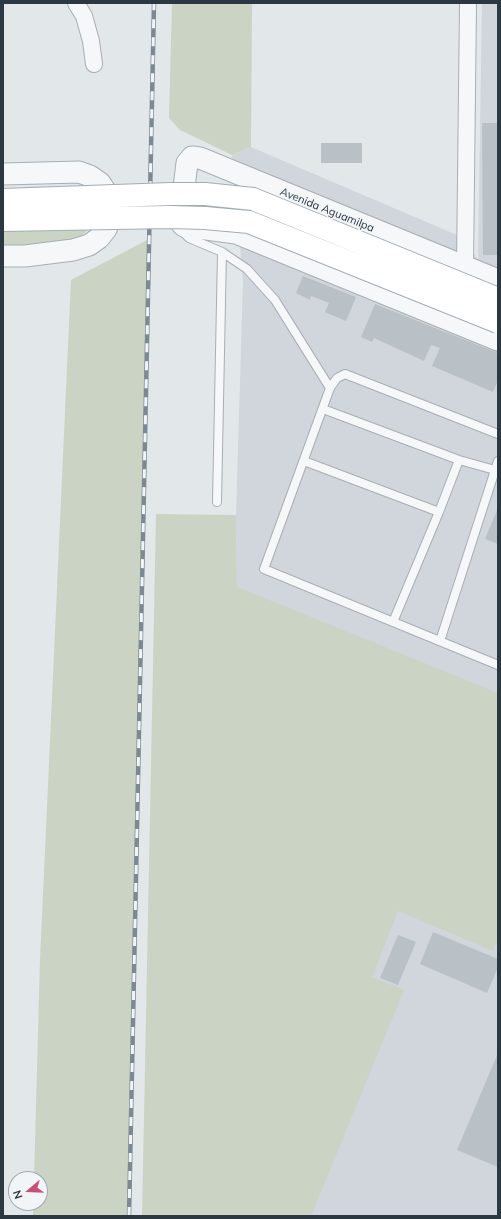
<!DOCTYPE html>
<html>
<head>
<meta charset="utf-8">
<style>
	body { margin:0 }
	#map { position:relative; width:501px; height:1219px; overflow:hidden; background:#e2e7ea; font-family:Mulish,sans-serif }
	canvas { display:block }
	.frame { position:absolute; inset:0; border:4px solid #2b3741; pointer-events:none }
	.north { position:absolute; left:8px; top:1171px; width:40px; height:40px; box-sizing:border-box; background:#f2f5f7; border:1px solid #a2a9ae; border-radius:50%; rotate:251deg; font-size:11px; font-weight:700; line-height:16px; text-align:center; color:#2b3741 }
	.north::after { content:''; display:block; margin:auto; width:14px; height:18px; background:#c65078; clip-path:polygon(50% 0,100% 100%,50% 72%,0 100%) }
</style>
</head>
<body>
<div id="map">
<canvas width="501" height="1219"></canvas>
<div class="frame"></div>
<div class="north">N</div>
</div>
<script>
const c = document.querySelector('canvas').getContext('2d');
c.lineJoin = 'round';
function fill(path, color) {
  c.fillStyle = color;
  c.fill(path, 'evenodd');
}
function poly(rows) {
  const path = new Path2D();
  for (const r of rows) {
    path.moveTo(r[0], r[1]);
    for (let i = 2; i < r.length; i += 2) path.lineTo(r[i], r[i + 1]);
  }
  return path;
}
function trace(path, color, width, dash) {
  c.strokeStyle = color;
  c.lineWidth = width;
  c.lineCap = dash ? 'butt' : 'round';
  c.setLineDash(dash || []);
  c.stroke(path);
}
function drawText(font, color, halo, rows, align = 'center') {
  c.font = font + ' Mulish,sans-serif';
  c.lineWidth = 3.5;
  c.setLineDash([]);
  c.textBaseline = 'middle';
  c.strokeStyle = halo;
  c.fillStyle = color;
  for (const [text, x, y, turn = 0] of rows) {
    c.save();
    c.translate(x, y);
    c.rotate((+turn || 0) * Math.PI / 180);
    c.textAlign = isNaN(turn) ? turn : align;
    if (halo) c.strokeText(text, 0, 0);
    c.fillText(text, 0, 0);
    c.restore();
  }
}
const built = poly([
	[482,3,498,3,498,1216,223,1216,237,586,236,515,243,281,232,155,251,147,464,238,478,260]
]);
const green = poly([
	[172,3,252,3,251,147,232,155,180,130,169,118],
	[89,228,81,237,70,242,3,246,3,231],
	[149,239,127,1216,33,1216,33,1203,40,1203,40,1179,34,1179,40,960,71,280],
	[156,514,236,515,237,587,498,693,498,938,493,951,398,911,372,977,404,990,311,1216,142,1216]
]);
const building = poly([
	[482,123,498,123,498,255,483,255],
	[321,143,362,143,362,163,321,163],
	[303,276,356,297,346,321,325,312,329,303,311,296,310,300,296,293],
	[375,304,498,353,498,380,493,392,432,366,440,348,431,345,424,361,374,338,372,342,361,337],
	[498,508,498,544,485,539],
	[433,932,498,959,498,967,487,993,420,964],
	[398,935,416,942,398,985,380,978],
	[498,1053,498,1167,457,1150]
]);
const service = poly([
	[184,229,184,233,189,238,222,252,247,269,275,300,330,388],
	[323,409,459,460,495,470,498,470],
	[498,434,345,374,337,378,330,388,264,569,498,665],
	[304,461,439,512],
	[217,502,222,252],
	[393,622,439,512,459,460],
	[440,641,498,461]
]);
const minor = poly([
	[76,3,84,16,91,41,94,64],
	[465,267,468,3]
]);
const tertiary = poly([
	[3,174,79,172,90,176,100,183,108,195,111,205,110,220,106,229,99,238,89,245,73,250,25,256,3,256],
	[498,280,200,158,192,157,187,163,180,220,182,224,184,226,236,233,498,340]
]);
const rail = poly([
	[129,1216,154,3]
]);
const primaryBridge = poly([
	[3,200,171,194,205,194,253,199,498,299],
	[3,220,170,217,205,218,249,222,498,322]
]);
const streetNames = [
	["Avenida Aguamilpa",327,210,22]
];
fill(built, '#d0d6db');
fill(green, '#cbd3c4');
fill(building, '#bac1c6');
trace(service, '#a7afb4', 10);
trace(minor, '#a7afb4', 18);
trace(tertiary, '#a7afb4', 23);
trace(service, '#f5f7f8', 8);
trace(minor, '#f5f7f8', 16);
trace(tertiary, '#f5f7f8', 21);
trace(rail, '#7d8992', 4.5);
trace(rail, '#f2f5f7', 3, [9]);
trace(primaryBridge, '#a2adb5', 24, []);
trace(primaryBridge, '#fff', 22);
drawText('11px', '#2b3741', '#f2f5f7', streetNames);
</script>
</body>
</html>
